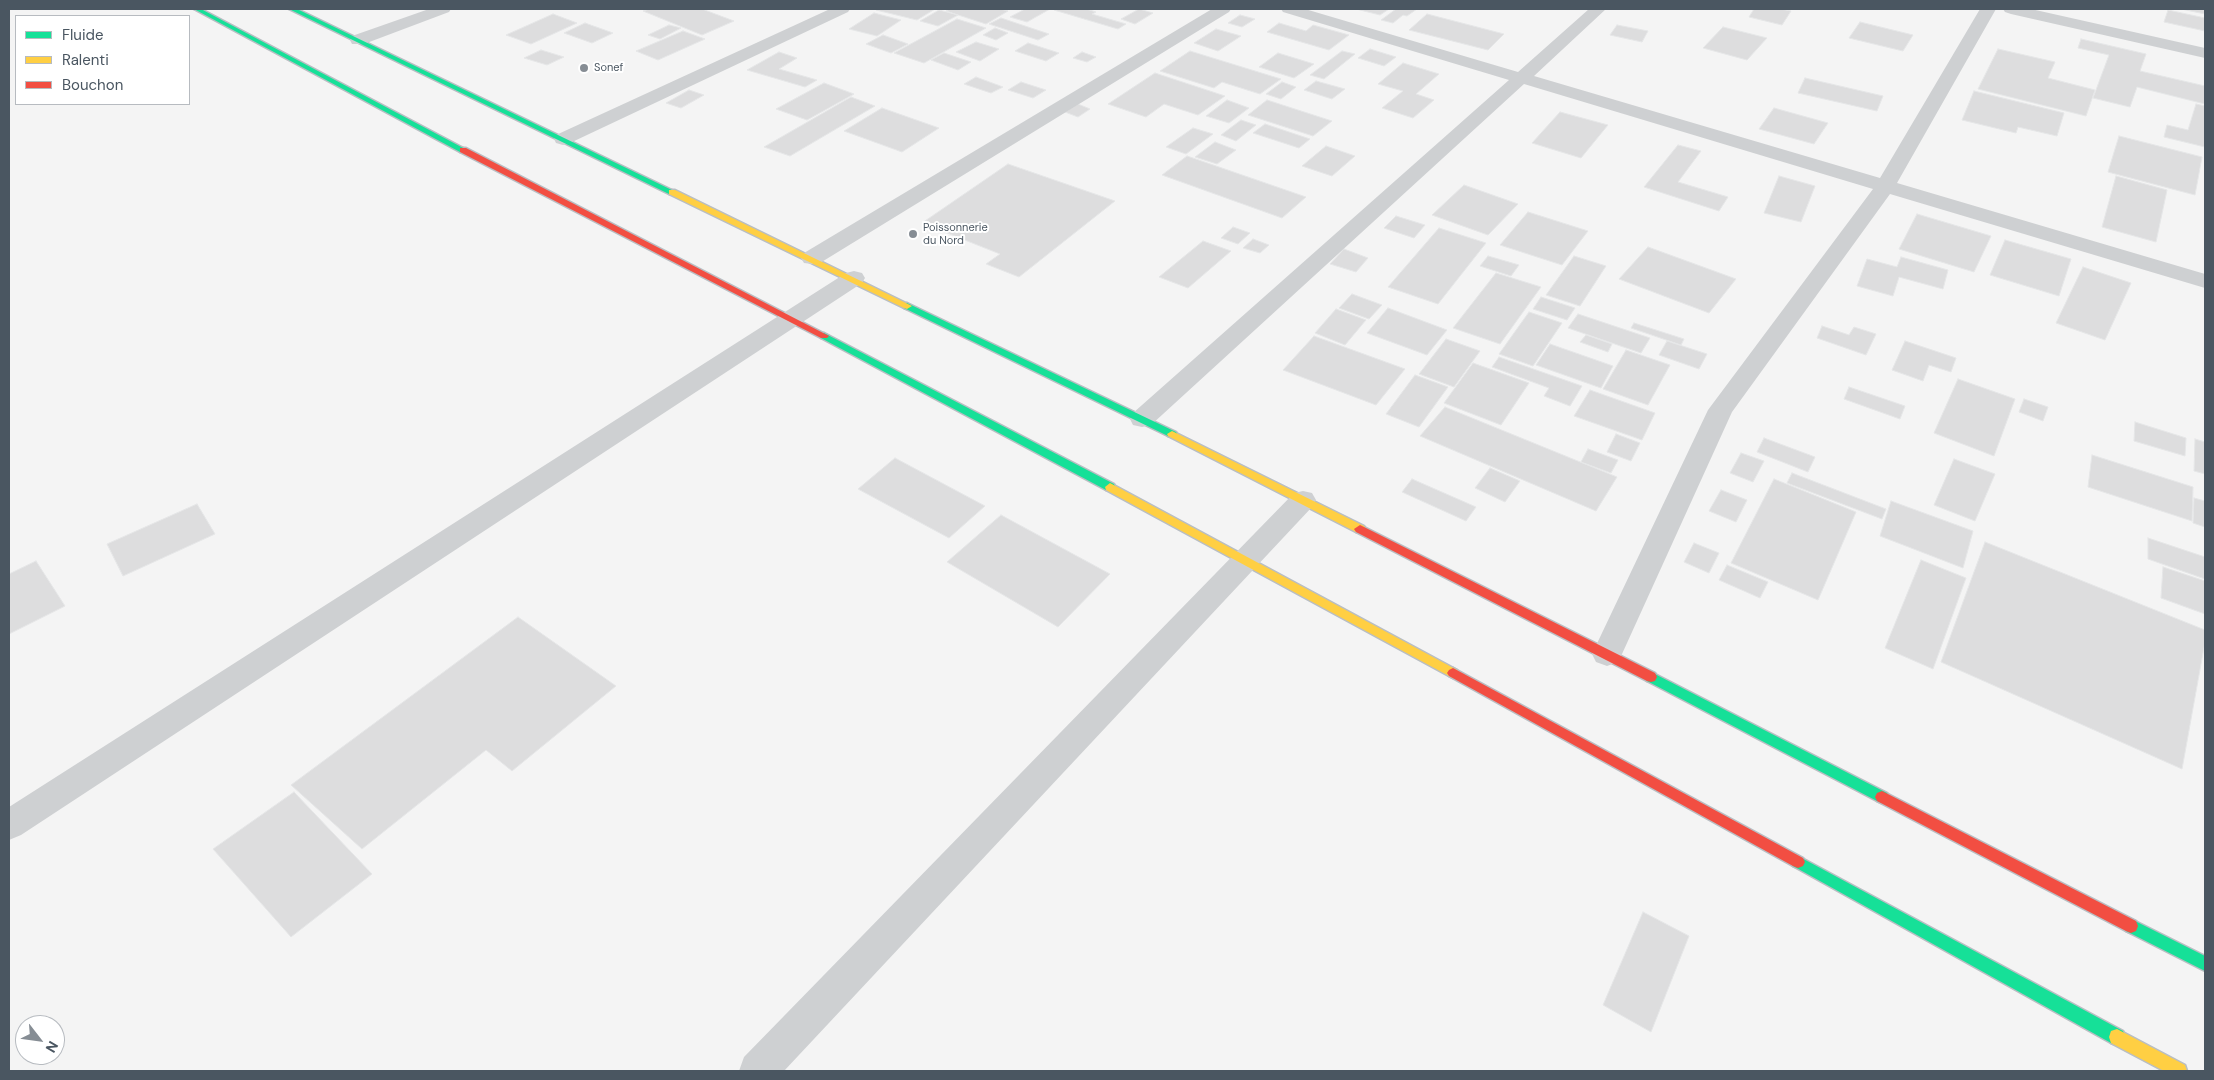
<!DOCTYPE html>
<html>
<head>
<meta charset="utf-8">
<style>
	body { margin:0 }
	#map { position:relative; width:2214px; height:1080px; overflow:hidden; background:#f4f4f4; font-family:"DM Sans",sans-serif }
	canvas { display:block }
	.frame { position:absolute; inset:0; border:10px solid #4a5661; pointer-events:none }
	.legend { position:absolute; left:15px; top:15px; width:175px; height:90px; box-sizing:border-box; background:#fff; border:1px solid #b7bbc0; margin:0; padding:6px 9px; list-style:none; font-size:15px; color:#4a5661 }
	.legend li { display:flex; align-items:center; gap:10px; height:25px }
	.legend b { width:25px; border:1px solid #b7bbc0 }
	.north { position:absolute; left:15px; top:1015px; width:50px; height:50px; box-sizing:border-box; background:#fff; border:1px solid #b7bbc0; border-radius:50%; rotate:120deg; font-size:14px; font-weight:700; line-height:20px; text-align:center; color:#4a5661 }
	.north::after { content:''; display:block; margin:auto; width:18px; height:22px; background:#868d94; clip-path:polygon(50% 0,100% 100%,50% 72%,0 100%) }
</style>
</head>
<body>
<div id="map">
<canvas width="2214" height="1080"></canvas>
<div class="frame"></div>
<ul class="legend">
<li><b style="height:6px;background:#16e098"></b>Fluide</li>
<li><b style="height:6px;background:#ffcf43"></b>Ralenti</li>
<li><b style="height:6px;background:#f24e42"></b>Bouchon</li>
</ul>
<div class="north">N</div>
</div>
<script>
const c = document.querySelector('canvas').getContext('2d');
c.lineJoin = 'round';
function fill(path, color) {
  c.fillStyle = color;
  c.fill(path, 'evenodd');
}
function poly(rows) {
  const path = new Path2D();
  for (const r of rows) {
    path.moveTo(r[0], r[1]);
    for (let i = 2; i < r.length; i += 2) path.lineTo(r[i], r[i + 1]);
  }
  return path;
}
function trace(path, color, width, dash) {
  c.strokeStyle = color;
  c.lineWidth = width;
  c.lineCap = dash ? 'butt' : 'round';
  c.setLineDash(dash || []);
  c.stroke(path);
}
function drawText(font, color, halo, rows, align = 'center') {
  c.font = font + ' "DM Sans",sans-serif';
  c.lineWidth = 4;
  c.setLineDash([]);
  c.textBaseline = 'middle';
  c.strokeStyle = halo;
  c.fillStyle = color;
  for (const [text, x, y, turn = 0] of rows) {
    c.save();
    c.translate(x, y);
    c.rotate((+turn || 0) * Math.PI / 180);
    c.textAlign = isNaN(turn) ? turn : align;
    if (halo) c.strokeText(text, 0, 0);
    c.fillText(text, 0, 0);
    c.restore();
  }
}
const building = poly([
	[650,9,702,9,734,21,702,35,643,11,650,9],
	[879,9,935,9,917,20,876,10,879,9],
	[950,9,1000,9,1008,11,986,24,946,11,950,9],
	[1025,9,1050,9,1027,22,1010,17,1025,9],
	[1056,9,1086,9,1096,12,1092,14,1126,24,1118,29,1054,10,1056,9],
	[1139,9,1153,13,1135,24,1121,19,1139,9],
	[1356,9,1389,9,1380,15,1356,9],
	[1396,9,1417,9,1407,16,1403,15,1393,23,1381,20,1396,9],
	[1754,9,1780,9,1791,11,1782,25,1749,17,1754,9],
	[2181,9,2205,9,2205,14,2181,9],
	[939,10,958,15,938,26,920,21,939,10],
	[2168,10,2205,18,2205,31,2164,22,2168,10],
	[874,13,901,20,877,36,849,29,874,13],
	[553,14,577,23,531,44,506,35,553,14],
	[1427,14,1504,34,1488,50,1409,30,1427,14],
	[1240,15,1255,19,1242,27,1228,23,1240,15],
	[1001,18,1049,34,1038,40,989,24,1001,18],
	[957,19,986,28,924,63,894,53,957,19],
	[1860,22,1913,35,1903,51,1849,38,1860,22],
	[585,23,613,33,592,43,564,33,585,23],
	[1279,23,1306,31,1313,25,1349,35,1329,50,1267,32,1279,23],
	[669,25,681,28,660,39,648,35,669,25],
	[1617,25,1648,31,1642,42,1610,35,1617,25],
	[1723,27,1767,38,1747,60,1703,48,1723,27],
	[995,28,1008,33,996,40,983,35,995,28],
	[1216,29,1241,36,1218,51,1194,43,1216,29],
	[683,31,705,39,658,60,636,51,683,31],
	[883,35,908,44,891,53,866,44,883,35],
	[2081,39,2146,54,2140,71,2205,86,2205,104,2137,87,2130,107,2093,98,2109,55,2078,48,2081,39],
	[976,42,999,49,980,61,956,52,976,42],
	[1028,43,1059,53,1046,61,1015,51,1028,43],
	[1370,49,1396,57,1384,66,1358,58,1370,49],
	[1998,49,2055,62,2048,78,2095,90,2086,116,1978,89,1998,49],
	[541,50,564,57,547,65,524,58,541,50],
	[1190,51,1281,79,1260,94,1222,82,1214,88,1160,71,1190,51],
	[1342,51,1355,54,1324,79,1310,75,1342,51],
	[779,52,797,58,779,69,817,80,805,87,747,70,779,52],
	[1082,52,1096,57,1087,62,1073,58,1082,52],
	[944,53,971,62,958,70,931,60,944,53],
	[1278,53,1314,64,1294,78,1259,67,1278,53],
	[1403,63,1439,74,1416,94,1434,100,1413,118,1382,108,1403,91,1378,84,1403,63],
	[1155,73,1225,96,1198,115,1164,104,1146,117,1108,104,1155,73],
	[976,77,1003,87,991,93,964,84,976,77],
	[1805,78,1883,96,1877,111,1798,93,1805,78],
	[1316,81,1345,89,1332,99,1304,90,1316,81],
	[1021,82,1046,90,1033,98,1008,90,1021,82],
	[1282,82,1296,87,1281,99,1266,94,1282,82],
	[824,83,854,94,807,120,776,109,824,83],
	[689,90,704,95,681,108,666,103,689,90],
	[1974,91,2064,113,2057,136,2018,127,2016,133,1962,120,1974,91],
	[851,97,875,106,790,156,764,147,851,97],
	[1227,100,1249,108,1229,123,1206,116,1227,100],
	[1267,100,1332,121,1313,136,1248,115,1267,100],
	[1078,104,1090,109,1078,117,1065,112,1078,104],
	[2196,104,2205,106,2205,147,2164,137,2167,125,2188,130,2196,104],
	[882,108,939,128,902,152,844,131,882,108],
	[1774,108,1828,123,1814,144,1759,129,1774,108],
	[1560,112,1608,125,1581,158,1532,143,1560,112],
	[1241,120,1256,125,1236,141,1221,135,1241,120],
	[1265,124,1310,139,1299,148,1253,133,1265,124],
	[1193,128,1213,134,1186,154,1166,147,1193,128],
	[2119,136,2202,157,2195,195,2108,172,2119,136],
	[1215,142,1236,150,1217,164,1195,157,1215,142],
	[1678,145,1701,151,1678,182,1728,197,1719,211,1644,187,1678,145],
	[1326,146,1355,156,1332,176,1302,166,1326,146],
	[1187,156,1306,197,1282,218,1162,175,1187,156],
	[1008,164,1115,201,1019,277,986,264,1000,254,922,223,1008,164],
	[1779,176,1815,186,1801,222,1764,213,1779,176],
	[2116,176,2167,190,2156,242,2102,227,2116,176],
	[1464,185,1518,204,1488,235,1432,215,1464,185],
	[1528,212,1588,231,1562,265,1500,245,1528,212],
	[1917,214,1991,236,1974,272,1899,249,1917,214],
	[1396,216,1425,225,1414,238,1384,228,1396,216],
	[1233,227,1250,233,1238,244,1221,238,1233,227],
	[1439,228,1486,243,1438,304,1388,287,1439,228],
	[1253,239,1269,245,1260,253,1243,248,1253,239],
	[2005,240,2071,259,2059,296,1990,275,2005,240],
	[1203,241,1231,251,1188,288,1159,277,1203,241],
	[1648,247,1736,279,1709,313,1619,279,1648,247],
	[1344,249,1368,258,1356,272,1330,264,1344,249],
	[1488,256,1519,265,1511,276,1480,266,1488,256],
	[1574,256,1606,266,1580,306,1546,295,1574,256],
	[1901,257,1948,270,1943,289,1899,277,1893,296,1857,286,1867,259,1897,267,1901,257],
	[2083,267,2131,283,2105,340,2056,323,2083,267],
	[1496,273,1541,287,1500,344,1453,328,1496,273],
	[1352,294,1382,305,1369,319,1339,308,1352,294],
	[1541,297,1575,308,1567,320,1533,309,1541,297],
	[1388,308,1447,330,1427,355,1367,333,1388,308],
	[1336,309,1366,320,1345,345,1315,333,1336,309],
	[1529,312,1562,323,1533,366,1499,354,1529,312],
	[1578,314,1650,338,1641,353,1568,328,1578,314],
	[1634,323,1684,339,1681,345,1631,328,1634,323],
	[1822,326,1849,335,1854,327,1876,334,1866,355,1817,338,1822,326],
	[1586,335,1612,344,1608,352,1580,342,1586,335],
	[1314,336,1405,369,1376,405,1283,370,1314,336],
	[1446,339,1480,351,1454,387,1419,374,1446,339],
	[1667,341,1707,354,1699,369,1659,355,1667,341],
	[1905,341,1956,358,1951,372,1929,365,1923,381,1892,370,1905,341],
	[1550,344,1613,366,1601,388,1536,365,1550,344],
	[1626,350,1670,365,1648,405,1603,389,1626,350],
	[1499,357,1582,386,1570,406,1544,396,1549,388,1492,367,1499,357],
	[1473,363,1529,383,1501,425,1444,403,1473,363],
	[1415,375,1448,387,1419,427,1386,414,1415,375],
	[1958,379,2015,399,1994,456,1934,433,1958,379],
	[1849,387,1905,406,1900,419,1844,399,1849,387],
	[1590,390,1655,413,1642,440,1574,416,1590,390],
	[2024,399,2048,407,2043,421,2019,412,2024,399],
	[1445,407,1617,477,1596,511,1420,436,1445,407],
	[2135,422,2186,438,2185,456,2134,441,2135,422],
	[1616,434,1640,443,1631,461,1607,452,1616,434],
	[1764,438,1815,457,1808,472,1757,452,1764,438],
	[2195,439,2205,442,2205,474,2194,471,2195,439],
	[1588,449,1618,460,1611,473,1581,462,1588,449],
	[1741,453,1764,461,1753,482,1730,473,1741,453],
	[2092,455,2193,487,2192,521,2088,487,2092,455],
	[895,458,985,506,949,538,858,489,895,458],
	[1954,459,1995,474,1975,521,1934,505,1954,459],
	[1490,468,1520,481,1505,502,1475,488,1490,468],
	[1792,473,1886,509,1882,519,1787,483,1792,473],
	[1412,479,1476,507,1466,521,1402,492,1412,479],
	[1774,479,1856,512,1818,600,1731,563,1774,479],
	[1721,490,1747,500,1736,522,1709,511,1721,490],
	[2194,498,2205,501,2205,527,2193,523,2194,498],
	[1891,501,1973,531,1963,568,1880,536,1891,501],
	[197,504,215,534,123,576,107,544,197,504],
	[1001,515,1110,574,1058,627,947,562,1001,515],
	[2148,538,2205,557,2205,579,2148,559,2148,538],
	[1985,542,2205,630,2205,642,2182,769,1941,662,1985,542],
	[1694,543,1719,553,1709,573,1684,562,1694,543],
	[1921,560,1966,578,1933,669,1885,648,1921,560],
	[36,561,65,606,9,634,9,574,36,561],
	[1727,565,1768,582,1760,598,1719,580,1727,565],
	[2163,567,2205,581,2205,614,2161,598,2163,567],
	[518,617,616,686,512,771,486,750,362,849,291,785,518,617],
	[294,792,372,874,291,937,213,849,294,792],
	[1643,912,1689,936,1651,1032,1603,1005,1643,912]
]);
const street = poly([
	[429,9,451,9,449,12,364,44,352,44,350,40,352,36,429,9],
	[830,9,850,9,848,12,570,143,563,145,556,143,554,139,556,135,830,9],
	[1212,9,1231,9,1229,12,820,263,812,264,804,263,801,258,804,253,1212,9],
	[1281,9,1305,9,1518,72,1589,9,1606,9,1534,76,1880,178,1980,9,1996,9,1897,183,2205,274,2205,288,1890,194,1732,412,1622,654,1618,662,1607,666,1596,662,1592,654,1708,410,1873,189,1524,84,1151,425,1142,427,1133,425,1130,419,1133,413,1509,80,1283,12,1281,9],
	[2003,9,2031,9,2205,48,2205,58,2011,14,2005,12,2003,9],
	[854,271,862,273,865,278,862,283,21,835,9,840,9,807,846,273,854,271],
	[1303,491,1312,493,1316,500,1312,507,784,1071,739,1071,744,1057,1294,493,1303,491]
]);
const fast = poly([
	[194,9,201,9,467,150,460,152,194,9],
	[289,9,297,9,676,192,669,194,289,9],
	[907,303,1176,432,1177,434,1172,437,1168,436,904,308,904,304,907,303],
	[824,333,1114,484,1115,487,1114,490,1106,490,821,338,821,334,824,333],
	[1651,672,1887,793,1889,797,1887,801,1882,803,1877,801,1647,681,1645,677,1647,673,1651,672],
	[1798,856,2123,1031,2125,1037,2123,1043,2117,1045,2111,1043,1793,866,1791,862,1793,858,1798,856],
	[2131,919,2205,956,2205,971,2126,931,2124,926,2126,921,2131,919]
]);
const slow = poly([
	[669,190,675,190,912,306,907,309,904,308,669,194,669,190],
	[1172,431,1364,526,1366,529,1360,533,1356,532,1168,436,1167,434,1172,431],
	[1110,483,1457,670,1459,673,1457,676,1453,678,1449,676,1106,490,1105,487,1110,483],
	[2117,1029,2185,1065,2187,1071,2164,1071,2111,1043,2109,1037,2111,1031,2117,1029]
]);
const jam = poly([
	[460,148,466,148,829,336,827,338,821,338,460,152,460,148],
	[1360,525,1655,673,1657,677,1655,681,1651,682,1647,681,1356,532,1354,529,1360,525],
	[1453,668,1803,858,1805,862,1803,866,1798,868,1793,866,1449,676,1447,673,1449,670,1453,668],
	[1882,791,2136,921,2138,926,2136,931,2131,933,2126,931,1877,801,1875,797,1877,793,1882,791]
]);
const markers = [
	[584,68,5,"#868d94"],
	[913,234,5,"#868d94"]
];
const farPoinames = [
	["Sonef",594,68],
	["Poissonnerie",923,228],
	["du Nord",923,241]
];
fill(building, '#ddddde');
trace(building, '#e5e6e7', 1);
trace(fast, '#b9bec3', 3);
trace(slow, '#b9bec3', 3);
trace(jam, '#b9bec3', 3);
fill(street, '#ced0d2');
fill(fast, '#16e098');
fill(slow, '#ffcf43');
fill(jam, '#f24e42');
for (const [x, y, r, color] of markers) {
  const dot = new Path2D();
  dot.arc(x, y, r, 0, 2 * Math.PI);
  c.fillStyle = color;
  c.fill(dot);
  trace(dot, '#fff', 2);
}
drawText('11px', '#4a5661', '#fff', farPoinames, 'left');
</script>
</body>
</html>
